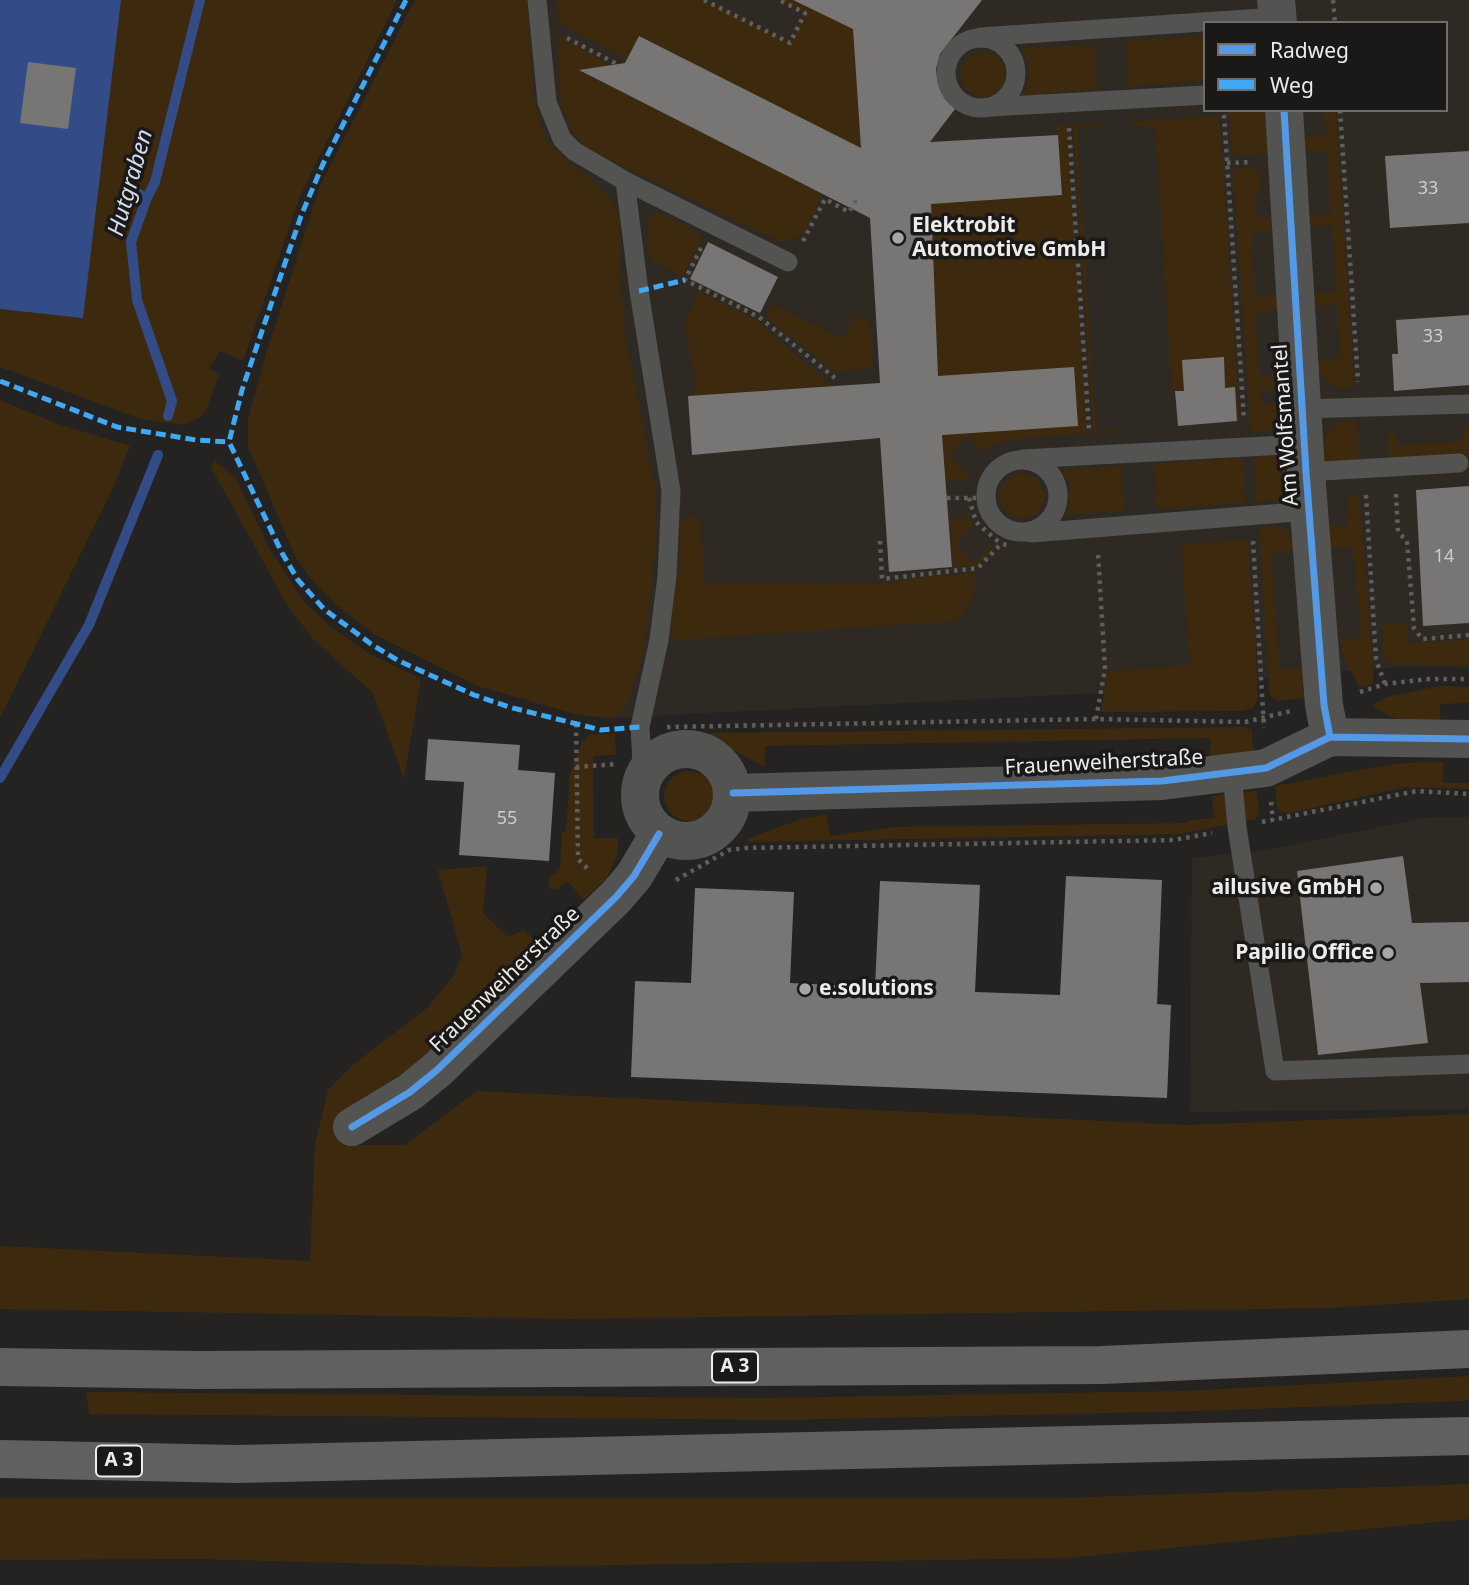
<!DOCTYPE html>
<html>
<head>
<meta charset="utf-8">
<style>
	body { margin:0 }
	#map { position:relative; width:1469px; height:1585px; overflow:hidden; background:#242321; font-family:"Noto Sans",sans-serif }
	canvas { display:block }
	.legend { position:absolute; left:1203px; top:21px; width:245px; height:91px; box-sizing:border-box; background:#1b1917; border:2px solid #6f6d6b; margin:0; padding:9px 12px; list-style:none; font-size:21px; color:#edecea }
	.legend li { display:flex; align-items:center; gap:14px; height:35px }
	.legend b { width:35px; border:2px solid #6f6d6b }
</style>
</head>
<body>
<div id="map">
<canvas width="1469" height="1585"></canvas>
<ul class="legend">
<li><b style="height:9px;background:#5399e6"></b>Radweg</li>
<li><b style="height:9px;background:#3fa9f5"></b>Weg</li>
</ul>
</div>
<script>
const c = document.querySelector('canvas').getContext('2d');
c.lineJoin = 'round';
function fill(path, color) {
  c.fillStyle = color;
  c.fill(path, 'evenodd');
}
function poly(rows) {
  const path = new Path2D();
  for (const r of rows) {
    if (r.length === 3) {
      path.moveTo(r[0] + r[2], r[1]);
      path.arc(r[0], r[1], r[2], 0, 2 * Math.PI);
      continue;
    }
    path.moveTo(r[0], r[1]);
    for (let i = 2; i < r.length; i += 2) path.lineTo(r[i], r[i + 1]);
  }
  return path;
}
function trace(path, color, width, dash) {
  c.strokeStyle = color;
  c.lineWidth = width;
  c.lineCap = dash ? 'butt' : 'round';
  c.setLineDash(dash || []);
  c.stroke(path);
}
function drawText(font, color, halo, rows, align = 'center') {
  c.font = font + ' "Noto Sans",sans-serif';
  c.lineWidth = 7;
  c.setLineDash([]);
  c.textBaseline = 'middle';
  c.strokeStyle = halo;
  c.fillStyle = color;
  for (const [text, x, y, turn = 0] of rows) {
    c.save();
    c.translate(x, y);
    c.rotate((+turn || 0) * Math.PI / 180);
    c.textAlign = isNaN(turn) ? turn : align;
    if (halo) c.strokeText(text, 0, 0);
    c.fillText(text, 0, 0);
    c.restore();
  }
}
const built = poly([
	[415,0,1469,0,1469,668,1396,667,1098,693,613,718,579,715,478,686,374,634,335,604,313,581,295,556,248,446,248,419,267,351,320,186],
	[1205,23,1446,23,1446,110,1205,110],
	[1469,817,1469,1109,1190,1112,1192,858,1267,850,1424,818]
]);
const green = poly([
	[0,0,397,0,300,196,243,361,220,351,209,368,219,375,206,410,202,416,184,425,141,419,0,367],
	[415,0,527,0,534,99,544,136,550,146,599,187,611,201,619,215,620,274,625,332,656,496,655,544,645,641,640,666,628,699,621,713,613,718,579,715,478,686,374,634,335,604,313,581,295,556,248,446,248,419,267,351,320,186],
	[558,0,704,0,790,43,805,13,779,0,793,0,823,15,827,9,852,22,861,148,640,36,624,63,622,56,557,22],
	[557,35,611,65,579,71,823,193,803,234,788,241,779,241,598,154,583,144,574,134,561,103],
	[1205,36,1205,81,1128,86,1125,41],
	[1095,45,1097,89,1024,95,1029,76,1027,60,1021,48],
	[983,75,22],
	[1229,110,1260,111,1267,125,1269,154,1233,156],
	[1324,110,1336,110,1354,387,1341,388,1330,384,1323,378,1318,369,1318,361,1340,359,1337,305,1315,306,1314,294,1336,291,1332,226,1310,227,1309,215,1331,213,1327,150,1305,151,1304,137,1326,135],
	[1219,116,1240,423,1236,424,1235,387,1172,391,1155,125,1132,127,1133,121],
	[1100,123,1101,126,1077,128,1096,430,1119,430,1119,432,1093,434,1073,125],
	[1055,125,1067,125,1086,434,1012,439,994,445,985,452,965,436,949,457,969,473,967,480,946,481,938,376,931,204,1062,195,1058,135],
	[1260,167,1261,193,1255,193,1257,218,1273,218,1273,231,1251,233,1255,297,1278,296,1278,310,1255,312,1260,377,1283,376,1283,389,1261,391,1262,405,1285,404,1285,413,1282,420,1273,428,1266,431,1251,432,1233,168],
	[656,212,703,235,682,277,651,260,647,235,648,221],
	[699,292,757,321,831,386,697,395,685,324],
	[772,304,843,339,854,315,869,322,873,368,836,372,766,317],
	[0,400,55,423,130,446,114,486,0,718],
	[1357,421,1359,462,1325,464,1323,442,1330,429,1343,422],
	[1465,426,1469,426,1469,473,1465,473,1462,454,1389,459,1388,433,1396,433,1398,445,1460,442],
	[1288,455,1291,499,1256,502,1253,458],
	[1242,458,1245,503,1157,509,1154,464],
	[215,461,236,478,269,548,305,603,330,626,368,653,421,679,404,779,373,693,314,640,287,605,211,467],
	[1121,466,1124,511,1066,514,1070,496,1069,485,1063,470],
	[1022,496,22],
	[1347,497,1359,497,1374,680,1372,684,1360,688,1347,664,1339,640,1361,637,1353,547,1329,548,1329,526,1348,525],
	[691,515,700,522,705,583,889,584,920,577,975,573,973,599,956,621,673,640,669,614,679,567,680,527,686,517],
	[969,517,973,525,955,544,974,563,993,544,995,547,977,565,954,567,950,519],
	[1259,527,1275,527,1287,531,1293,540,1295,550,1271,552,1276,617,1279,669,1303,668,1304,698,1278,701,1270,696],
	[1248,540,1258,699,1253,708,1242,711,1101,712,1108,671,1190,665,1181,544],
	[1406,624,1409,644,1469,640,1469,666,1391,663,1383,655,1383,625],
	[1440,686,1469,687,1469,703,1440,704,1440,726,1405,722,1387,715,1372,705,1387,697],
	[1245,727,1252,730,1253,753,1211,760,1210,738,765,746,765,767,707,736,713,733],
	[615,734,616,755,593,756,594,838,618,838,618,852,607,878,584,900,567,881,557,889,549,889,549,876,554,875,560,869,562,832,566,831,570,775,582,742,589,735],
	[1443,762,1443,783,1469,783,1469,789,1405,787,1286,814,1277,808,1275,786,1371,768,1405,763],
	[689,796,25],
	[1256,791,1260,812,1255,819,1179,834,749,842,747,839,801,819,826,814,831,836,895,827,1188,823,1189,820,1215,818,1211,796],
	[487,866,483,913,508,937,524,930,540,944,448,1035,355,1145,405,1145,477,1091,1187,1125,1469,1114,1469,1299,1330,1308,574,1319,0,1309,0,1246,310,1261,315,1144,328,1090,353,1065,427,1008,455,974,462,955,438,870],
	[1469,1376,1469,1400,1462,1401,1200,1411,784,1420,89,1414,86,1392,758,1398,1183,1391],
	[1469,1484,1469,1519,1068,1558,490,1567,196,1559,0,1560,0,1498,1061,1498]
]);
const water = poly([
	[0,0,121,0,83,318,0,309]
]);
const stream = poly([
	[130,186,146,200],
	[168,416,172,401,137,300,131,242,146,200,155,182,200,0],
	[0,778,89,625,158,455]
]);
const building = poly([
	[793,0,982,0,940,54,936,69,938,84,945,99,955,109,930,142,1058,135,1062,195,931,204,938,376,1074,367,1078,426,942,435,952,567,889,572,880,438,692,455,688,396,880,383,870,218,579,70,625,63,639,36,861,148,853,29],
	[28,62,76,68,68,129,20,123],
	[1469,151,1469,223,1390,228,1385,156],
	[708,242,778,277,760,313,690,279],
	[1469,315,1469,385,1394,391,1392,354,1398,354,1396,320],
	[1224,357,1225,388,1235,387,1237,421,1178,426,1175,391,1184,391,1182,360],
	[1469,486,1469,623,1423,626,1416,490],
	[428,739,520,745,518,770,555,773,549,861,459,855,464,782,425,780],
	[1403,856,1412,923,1469,922,1469,982,1420,983,1428,1043,1318,1055,1297,871],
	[1066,876,1162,880,1157,1004,1171,1005,1167,1098,631,1077,635,981,691,983,695,888,794,892,790,983,875,987,880,881,980,885,975,992,1060,995]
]);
const path = poly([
	[704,0,790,43,805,13,779,0],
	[1333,0,1335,23],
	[567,38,617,64],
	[937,76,946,75],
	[1340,110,1358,382],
	[1224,115,1244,420],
	[1069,128,1089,430],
	[1227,163,1251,162],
	[803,241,825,199,849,212,856,200],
	[701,248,685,280,759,317,835,378],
	[1396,494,1398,532,1407,541,1414,628,1422,639,1469,635],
	[1366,495,1376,660,1385,684],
	[947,498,987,498],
	[969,498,976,522,1001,544],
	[880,541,882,579,978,568,1001,544,1008,545],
	[1253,541,1264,728],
	[1360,692,1385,684,1428,679,1469,679],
	[1096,719,1105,669,1098,553],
	[576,724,578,859,590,871],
	[667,727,1096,719,1245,722,1291,711],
	[576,767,617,764],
	[1271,802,1273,820],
	[1262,822,1417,791,1469,794],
	[676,880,729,850,745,848,1174,840,1212,833]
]);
const service = poly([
	[537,0,547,102,562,139,574,151,625,181,788,262],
	[980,37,1277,17],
	[981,73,35],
	[990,107,1205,95],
	[625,181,639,291,671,491,667,576,659,640,640,727,642,763,648,768],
	[1302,409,1469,404],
	[1022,459,1304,444],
	[1022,496,36],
	[1306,472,1459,463],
	[1031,533,1309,511],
	[1232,773,1237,827,1275,1071,1469,1064]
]);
const minor = poly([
	[1276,0,1278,23],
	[1284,110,1306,472,1324,705,1330,737],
	[686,795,46],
	[733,793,1162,781,1266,768,1330,737,1469,739],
	[352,1127,410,1092,437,1070,616,897,634,876,659,834]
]);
const motorway = poly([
	[0,1367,197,1370,1102,1365,1469,1349],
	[0,1459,237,1464,1469,1436]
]);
const quiet = poly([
	[406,0,323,164,301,216,242,390,229,442,282,553,298,580,324,609,371,644,397,660,474,695,509,707,601,730,640,727],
	[639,291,685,280],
	[0,381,117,427,196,440,229,442]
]);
const cycleway = poly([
	[1284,110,1306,472,1324,705,1330,737],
	[733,793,1162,781,1266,768,1330,737,1469,739],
	[352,1127,410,1092,437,1070,616,897,634,876,659,834]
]);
const markers = [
	[898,238,7,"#a7a6a4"],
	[1376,888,7,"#a7a6a4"],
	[1388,953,7,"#a7a6a4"],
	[805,989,7,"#a7a6a4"]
];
const numberNames = [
	["33",1428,189],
	["33",1433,337],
	["14",1444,557],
	["55",507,819]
];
const shields = [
	[735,1367,46],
	[119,1461,46]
];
const shieldNames = [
	["A 3",735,1367],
	["A 3",119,1461]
];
const poiNames = [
	["Elektrobit",912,226],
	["Automotive GmbH",912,250],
	["ailusive GmbH",1362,888,"right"],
	["Papilio Office",1374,953,"right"],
	["e.solutions",819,989]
];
const streetNames = [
	["Am Wolfsmantel",1286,425,-94],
	["Frauenweiherstraße",1104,763,-3],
	["Frauenweiherstraße",505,980,-44]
];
const waterNames = [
	["Hutgraben",131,183,-74]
];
fill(built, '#2e2922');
fill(green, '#3d2a0e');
fill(water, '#334b87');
trace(stream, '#334b87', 10);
fill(building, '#777675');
trace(path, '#605e5d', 4.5, [3.5, 5]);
trace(service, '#535352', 19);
trace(minor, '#535352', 38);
trace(motorway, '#61605f', 38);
trace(quiet, '#3fa9f5', 5, [10, 5]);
trace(cycleway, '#5399e6', 7);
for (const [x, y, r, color] of markers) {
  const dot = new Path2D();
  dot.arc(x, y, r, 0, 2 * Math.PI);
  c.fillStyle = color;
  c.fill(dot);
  trace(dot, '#1b1917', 2.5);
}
drawText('18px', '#d0cecd', null, numberNames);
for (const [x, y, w] of shields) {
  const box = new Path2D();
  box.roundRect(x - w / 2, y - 15.5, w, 31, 5);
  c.fillStyle = '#1b1917';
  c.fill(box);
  trace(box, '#edecea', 2);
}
drawText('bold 19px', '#edecea', null, shieldNames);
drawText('bold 21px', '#edecea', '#1b1917', poiNames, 'left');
drawText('21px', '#edecea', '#1b1917', streetNames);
drawText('italic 23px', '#d2dbef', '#1b1917', waterNames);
</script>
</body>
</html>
